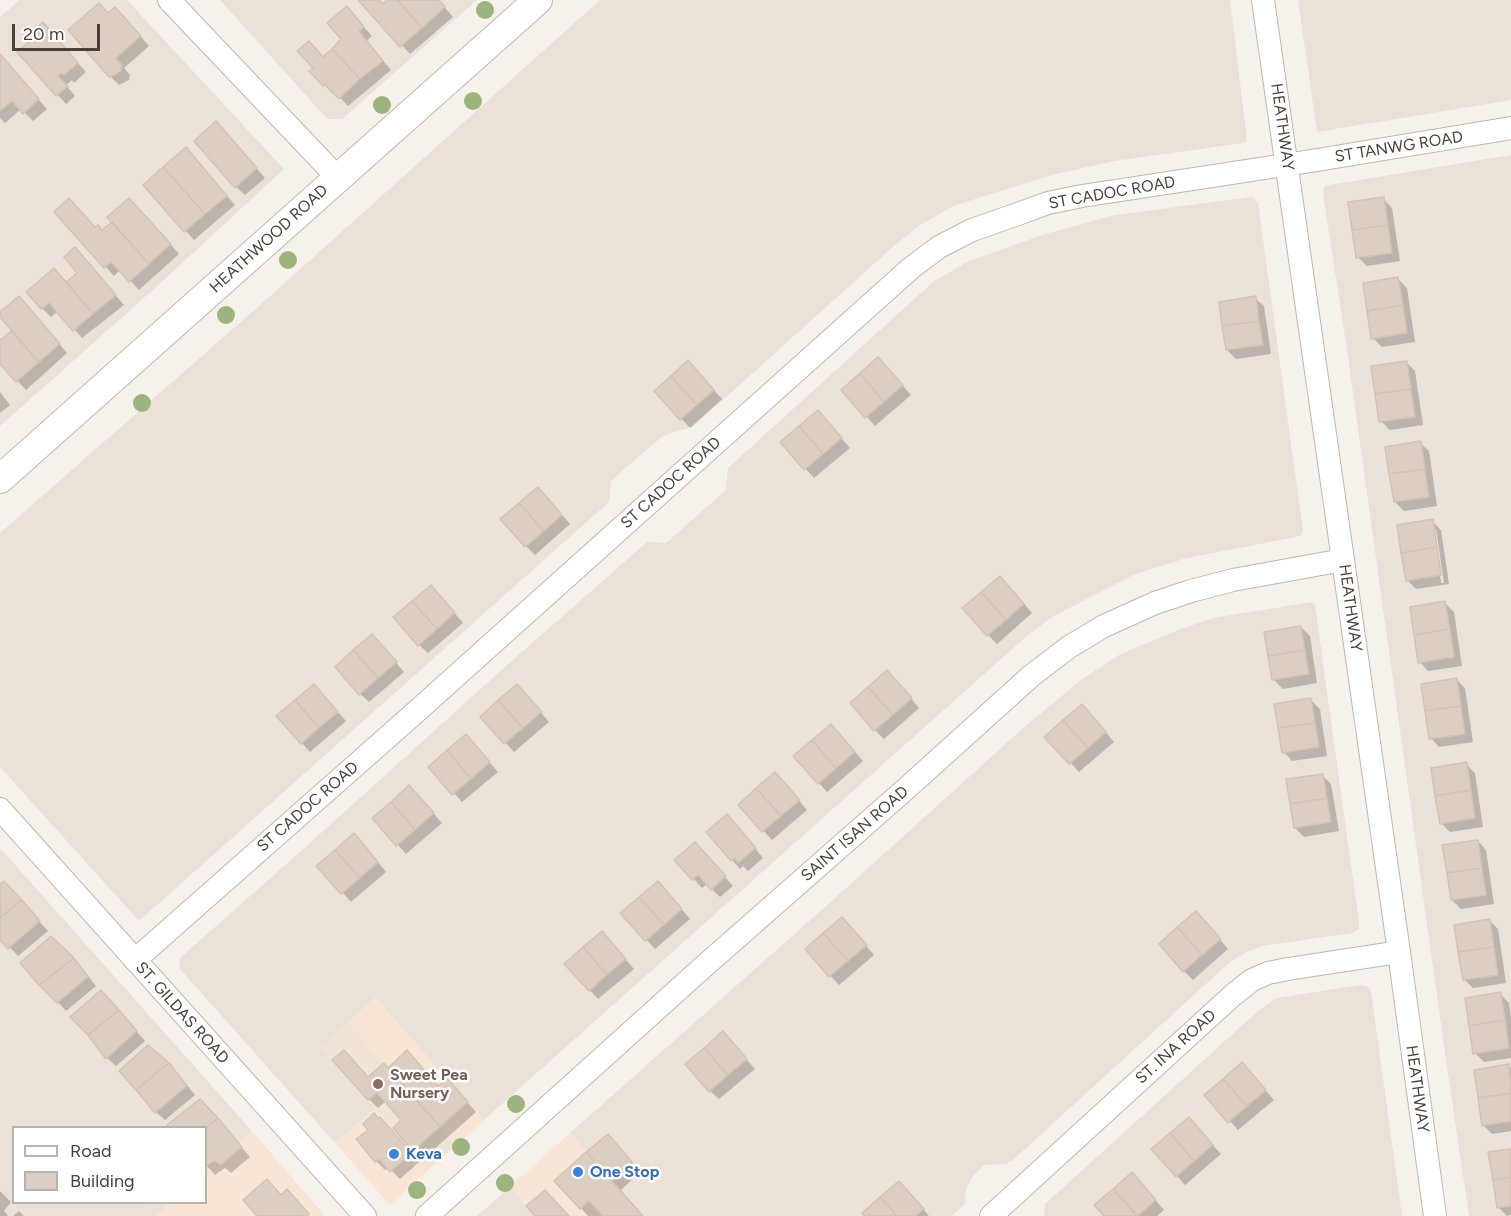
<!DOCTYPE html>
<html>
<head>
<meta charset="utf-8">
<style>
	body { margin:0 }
	#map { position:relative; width:1511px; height:1216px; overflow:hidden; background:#f6f1eb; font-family:Figtree,sans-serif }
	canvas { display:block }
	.legend { position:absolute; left:12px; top:1126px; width:195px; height:78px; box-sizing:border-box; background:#fff; border:2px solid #b7b3af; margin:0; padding:8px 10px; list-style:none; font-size:18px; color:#4b4138 }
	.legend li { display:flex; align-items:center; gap:12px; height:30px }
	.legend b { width:30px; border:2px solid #b7b3af }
	.scale { position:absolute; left:12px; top:24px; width:88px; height:27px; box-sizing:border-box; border:3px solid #4b4138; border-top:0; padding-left:8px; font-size:18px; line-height:21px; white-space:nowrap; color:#4b4138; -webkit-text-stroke:4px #fff; paint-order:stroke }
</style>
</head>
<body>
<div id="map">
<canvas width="1511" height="1216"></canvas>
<ul class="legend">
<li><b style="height:8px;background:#fff"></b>Road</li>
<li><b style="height:16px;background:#dccec2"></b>Building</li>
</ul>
<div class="scale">20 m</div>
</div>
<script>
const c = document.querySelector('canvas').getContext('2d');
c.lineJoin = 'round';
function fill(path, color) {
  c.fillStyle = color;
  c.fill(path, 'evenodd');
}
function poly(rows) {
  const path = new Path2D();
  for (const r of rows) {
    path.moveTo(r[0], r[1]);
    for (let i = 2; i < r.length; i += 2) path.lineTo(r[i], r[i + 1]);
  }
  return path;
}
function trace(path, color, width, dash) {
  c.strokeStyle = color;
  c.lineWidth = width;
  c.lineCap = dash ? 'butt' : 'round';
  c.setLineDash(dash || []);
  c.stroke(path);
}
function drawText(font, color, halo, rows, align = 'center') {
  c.font = font + ' Figtree,sans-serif';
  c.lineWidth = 5;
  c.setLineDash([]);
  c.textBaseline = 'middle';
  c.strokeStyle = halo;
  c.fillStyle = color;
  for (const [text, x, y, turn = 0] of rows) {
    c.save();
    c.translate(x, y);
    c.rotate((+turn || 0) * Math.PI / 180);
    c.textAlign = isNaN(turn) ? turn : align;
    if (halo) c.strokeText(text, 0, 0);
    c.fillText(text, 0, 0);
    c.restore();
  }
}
const residential = poly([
	[20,0,127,0,284,169,154,289,0,426,0,17],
	[220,0,477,0,342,119,329,119,320,111],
	[600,0,1230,0,1247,140,1244,143,1114,161,1052,175,953,206,919,226,895,245,694,426,663,436,623,470,611,481,609,502,139,921,0,767,0,533,259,306],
	[1298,0,1511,0,1511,100,1317,132],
	[1511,155,1511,1216,1469,1216,1444,1046,1347,350,1323,194,1324,187,1329,185],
	[1252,197,1258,203,1303,531,1300,536,1183,559,1133,575,1052,617,1028,635,484,1120,375,998,321,1048,375,1108,335,1143,180,969,179,963,181,957,300,852,506,666,647,542,666,543,726,490,728,468,933,282,967,262,1045,234,1115,215],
	[1312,602,1315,605,1359,923,1359,929,1353,933,1262,946,1245,953,1230,962,1013,1160,1006,1164,984,1165,971,1178,966,1190,965,1204,951,1216,643,1216,570,1133,834,899,1022,729,1081,680,1119,655,1178,630,1213,618],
	[0,848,252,1131,206,1172,206,1128,14,1128,14,1202,171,1203,156,1216,0,1216],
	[1361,985,1367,986,1371,991,1402,1216,1044,1216,1045,1204,1258,1011,1276,998],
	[510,1187,535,1216,477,1216]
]);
const commercial = poly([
	[376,998,484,1120,456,1145,348,1023],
	[375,1108,429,1169,390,1205,335,1143],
	[252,1131,325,1216,156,1216,171,1203,206,1202,206,1172],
	[570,1133,643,1216,535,1216,510,1187]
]);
const education = poly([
	[348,1023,456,1145,429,1169,321,1048]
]);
const shadow = poly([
	[360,0,378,0,383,6,390,0,438,0,453,17,410,54],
	[108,14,124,17,149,46,124,68,130,75,129,80,119,85,110,76],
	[355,17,372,36,366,41,391,70,348,106,335,92,333,94,311,71,343,39],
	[51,33,86,72,74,83,72,80,66,85,75,96,66,104,19,52],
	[0,56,47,109,33,121,21,109,5,123,0,118],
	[225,132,265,178,245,195,236,187],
	[194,158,235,205,194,240,145,185],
	[1383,199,1392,208,1400,261,1367,266,1358,257],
	[138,208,179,254,139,290,120,270,114,276,56,212,102,232],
	[84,258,124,305,82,338,58,311,51,317,42,308,79,273],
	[1398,279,1407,288,1415,342,1382,347,1373,338],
	[19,298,67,353,26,390,0,362,0,340,1,341,13,331,0,314],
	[1255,298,1264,306,1271,354,1236,359,1227,350],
	[1406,362,1415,371,1423,425,1390,430,1381,421],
	[887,368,911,395,875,426,843,390],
	[697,371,722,399,690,428,656,391],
	[0,392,10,405,0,413],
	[826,421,850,448,814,478,782,443],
	[1420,443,1429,451,1437,506,1404,511,1395,502],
	[547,497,570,524,535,555,526,546],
	[1432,521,1441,530,1449,584,1416,589,1407,580],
	[1433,529,1436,529,1444,583,1441,583],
	[1009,586,1032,613,997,644,988,635],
	[440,596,463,623,428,653,419,645],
	[1445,603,1454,612,1462,666,1428,671,1420,662],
	[1301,627,1310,636,1317,683,1283,689,1274,680,1266,633],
	[381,645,404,672,369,702,360,694],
	[1456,679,1465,688,1473,742,1439,747,1431,738],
	[896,681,919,708,884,739,875,730],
	[322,695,346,721,310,752,302,743],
	[526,695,549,722,514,752,482,717],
	[1311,700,1320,709,1327,756,1292,761,1284,752],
	[1091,714,1114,742,1079,772,1047,737],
	[839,734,863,761,827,792,795,756],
	[474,745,498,772,462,802,430,767],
	[1466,764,1475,773,1483,827,1450,832,1441,823],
	[1322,775,1331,784,1339,831,1304,837,1295,828],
	[784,782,807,810,772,840,740,805],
	[418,796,442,823,406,854,374,818],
	[736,825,763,858,748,871,743,866,740,869,732,860],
	[1478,841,1486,850,1494,904,1461,909,1452,900],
	[363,844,386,872,351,902,319,866],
	[704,853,733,886,720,897,707,884,702,888,677,860],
	[0,886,13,892,48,931,18,956,0,937],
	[667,892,690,919,655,949,622,914],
	[1489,920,1498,929,1506,983,1473,988,1464,979],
	[1205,922,1228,949,1193,980,1184,971],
	[851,928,874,955,839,985,807,950],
	[51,938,82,968,96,986,66,1011,58,1002],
	[610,942,634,969,598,999,566,964],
	[1500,994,1509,1003,1511,1016,1511,1058,1484,1062,1475,1053],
	[109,1001,145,1041,116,1066,107,1058],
	[731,1042,755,1069,719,1099,710,1091],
	[1509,1066,1511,1068,1511,1131,1492,1134,1483,1125],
	[1250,1073,1274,1100,1238,1130,1206,1095],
	[178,1074,195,1095,165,1120,156,1112],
	[369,1079,456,1089,476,1112,423,1159,395,1128,403,1120,386,1101,378,1108,369,1099],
	[209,1109,250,1157,231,1173,225,1168,215,1175,206,1165,206,1128],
	[389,1128,419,1162,400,1179,388,1167,385,1170,376,1161],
	[1197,1128,1221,1154,1185,1185,1177,1176],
	[616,1145,640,1172,620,1191,643,1216,605,1216,603,1214,601,1216,588,1216,581,1208],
	[1511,1150,1511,1215,1507,1216,1498,1207],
	[1132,1174,1164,1210,1157,1216,1106,1216,1096,1205],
	[0,1191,11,1202,4,1211,8,1216,0,1216],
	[908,1191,929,1216,866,1216],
	[19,1211,24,1216,13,1216]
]);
const building = poly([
	[358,0,379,0,383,4,387,0,397,0,422,28,400,47,358,0],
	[397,0,439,0,445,7,422,28,397,0],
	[99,3,108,13,115,7,141,36,116,58,122,65,121,71,115,75,109,77,68,30,99,3],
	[347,6,364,27,359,31,383,61,360,79,332,49,341,39,327,23,347,6],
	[43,22,78,63,64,75,62,73,58,76,68,86,56,96,17,52,32,39,28,35,43,22],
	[309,41,323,57,332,49,360,79,339,99,325,84,323,86,309,71,313,68,297,51,309,41],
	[0,54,39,99,23,114,12,101,0,111,0,54],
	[216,121,257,168,235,188,194,141,216,121],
	[186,147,227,196,205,214,163,167,186,147],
	[163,167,205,214,184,232,143,185,163,167],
	[1384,197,1388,225,1352,230,1348,202,1384,197],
	[69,198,95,227,98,225,102,230,112,222,149,264,129,282,111,262,104,268,54,212,69,198],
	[129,198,171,244,149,264,107,217,129,198],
	[1388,225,1392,253,1356,258,1352,230,1388,225],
	[75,247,116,295,93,314,66,282,77,273,64,257,75,247],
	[54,268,93,314,73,331,49,303,41,309,26,292,54,268],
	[1398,277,1403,305,1367,311,1363,283,1398,277],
	[19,296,60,344,39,362,0,317,0,312,19,296],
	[1256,296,1259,321,1222,326,1219,302,1256,296],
	[1403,305,1407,333,1371,339,1367,311,1403,305],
	[1259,321,1263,345,1226,350,1222,326,1259,321],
	[11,331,39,362,16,382,0,364,0,339,1,340,11,331],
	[878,357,903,385,884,402,860,373,878,357],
	[688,360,714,390,697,405,671,376,688,360],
	[1407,361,1411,389,1375,394,1371,366,1407,361],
	[860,373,884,402,865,418,841,390,860,373],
	[671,376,697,405,680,420,654,391,671,376],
	[1411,389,1415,417,1379,422,1375,394,1411,389],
	[818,410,842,438,823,454,799,426,818,410],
	[799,426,823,454,804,470,780,442,799,426],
	[1421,441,1425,469,1389,474,1385,447,1421,441],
	[1425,469,1429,497,1394,502,1389,474,1425,469],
	[538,487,562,515,544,531,519,503,538,487],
	[519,503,544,531,525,547,500,519,519,503],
	[1433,519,1437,547,1401,553,1397,525,1433,519],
	[1437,547,1441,575,1406,581,1401,553,1437,547],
	[1000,576,1024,604,1006,620,981,592,1000,576],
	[431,585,455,613,437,629,412,601,431,585],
	[981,592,1006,620,987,636,962,608,981,592],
	[412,601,437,629,418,646,393,617,412,601],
	[1445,601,1450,629,1414,635,1410,607,1445,601],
	[1301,626,1305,650,1268,656,1264,632,1301,626],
	[1450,629,1454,657,1418,663,1414,635,1450,629],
	[372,634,397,662,378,678,353,650,372,634],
	[353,650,378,678,359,695,335,667,353,650],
	[1305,650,1309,674,1272,680,1268,656,1305,650],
	[887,670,912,698,893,715,868,687,887,670],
	[1457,678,1461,706,1425,711,1421,684,1457,678],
	[314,684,338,712,319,728,295,700,314,684],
	[517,684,542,712,523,728,498,700,517,684],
	[868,687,893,715,874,731,850,703,868,687],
	[1311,698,1315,723,1278,728,1274,704,1311,698],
	[295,700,319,728,301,744,276,716,295,700],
	[498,700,523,728,504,744,480,717,498,700],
	[1082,704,1106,732,1088,748,1063,720,1082,704],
	[1461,706,1465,734,1429,739,1425,711,1461,706],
	[1063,720,1088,748,1069,764,1044,737,1063,720],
	[1315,723,1319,747,1282,753,1278,728,1315,723],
	[831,724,855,752,836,768,812,740,831,724],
	[466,734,490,762,471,779,447,750,466,734],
	[812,740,836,768,818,784,793,756,812,740],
	[447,750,471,779,452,795,428,767,447,750],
	[1467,762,1471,790,1435,796,1431,768,1467,762],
	[775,772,800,800,781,816,756,788,775,772],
	[1323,774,1327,798,1290,804,1286,779,1323,774],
	[409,785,434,813,415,830,391,802,409,785],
	[756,788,781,816,762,832,738,805,756,788],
	[1471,790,1475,818,1440,824,1435,796,1471,790],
	[1327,798,1331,822,1294,828,1290,804,1327,798],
	[391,802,415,830,396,846,372,818,391,802],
	[727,814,756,848,738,863,734,858,731,861,706,832,727,814],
	[354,833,378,862,360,878,335,850,354,833],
	[1478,840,1482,868,1447,873,1442,845,1478,840],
	[695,842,726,876,711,890,698,875,692,880,674,860,695,842],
	[335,850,360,878,341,894,316,866,335,850],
	[1482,868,1486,895,1451,900,1447,873,1482,868],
	[4,881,22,900,0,918,0,884,4,881],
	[658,881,682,909,664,925,639,897,658,881],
	[639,897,664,925,645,941,620,913,639,897],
	[22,900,40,921,8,949,0,940,0,918,22,900],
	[1196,911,1221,939,1202,955,1177,927,1196,911],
	[842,917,867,945,848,961,823,933,842,917],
	[1490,919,1494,947,1458,952,1454,925,1490,919],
	[1177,927,1202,955,1183,972,1159,944,1177,927],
	[602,931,626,959,607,975,583,947,602,931],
	[823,933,848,961,829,977,805,949,823,933],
	[51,936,74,958,39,985,20,963,51,936],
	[583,947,607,975,589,991,564,964,583,947],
	[1494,947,1498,975,1463,980,1458,952,1494,947],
	[74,958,88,977,57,1003,39,985,74,958],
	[101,990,119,1010,88,1035,70,1017,101,990],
	[1501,992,1505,1020,1469,1026,1465,998,1501,992],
	[119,1010,137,1031,106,1059,88,1035,119,1010],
	[1505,1020,1509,1048,1473,1054,1469,1026,1505,1020],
	[723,1031,747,1059,728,1075,704,1048,723,1031],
	[148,1045,169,1063,136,1090,119,1071,148,1045],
	[704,1048,728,1075,709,1092,685,1064,704,1048],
	[344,1050,368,1077,384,1063,440,1127,413,1151,393,1128,401,1120,377,1093,368,1100,332,1060,344,1050],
	[407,1050,438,1086,447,1078,468,1102,440,1127,388,1068,407,1050],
	[1242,1062,1266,1090,1247,1106,1223,1079,1242,1062],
	[169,1063,187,1086,155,1113,136,1090,169,1063],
	[1509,1064,1511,1093,1478,1098,1474,1070,1509,1064],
	[1223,1079,1247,1106,1228,1123,1204,1095,1223,1079],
	[1511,1093,1511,1121,1482,1126,1478,1098,1511,1093],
	[200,1099,218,1118,206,1128,169,1128,167,1125,200,1099],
	[374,1113,378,1118,380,1117,412,1153,390,1172,379,1159,375,1162,356,1139,368,1130,363,1124,374,1113],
	[1189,1117,1213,1145,1194,1161,1170,1133,1189,1117],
	[218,1118,242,1147,221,1165,215,1161,206,1166,206,1128,218,1118],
	[1170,1133,1194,1161,1176,1177,1151,1149,1170,1133],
	[608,1134,632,1162,612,1181,586,1152,608,1134],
	[1511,1149,1511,1177,1493,1180,1488,1152,1511,1149],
	[586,1152,612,1181,643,1216,603,1216,589,1201,580,1209,554,1181,586,1152],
	[1132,1172,1156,1200,1138,1216,1113,1189,1132,1172],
	[1511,1177,1511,1206,1497,1208,1493,1180,1511,1177],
	[267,1179,281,1195,287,1189,309,1214,308,1216,257,1216,243,1200,267,1179],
	[899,1181,924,1209,915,1216,897,1216,880,1197,899,1181],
	[1113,1189,1137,1216,1104,1216,1094,1205,1113,1189],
	[545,1190,569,1216,535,1216,526,1206,545,1190],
	[880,1197,897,1216,864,1216,862,1213,880,1197]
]);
const minor = poly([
	[169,0,338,178],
	[1263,0,1399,952,1435,1216],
	[0,809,365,1216],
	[135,960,408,719,911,268,939,247,972,230,1015,215,1048,203,1082,196,1311,161,1511,128],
	[427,1216,701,969,908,787,1031,676,1069,647,1104,626,1155,603,1191,591,1233,580,1343,560],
	[991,1216,1233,995,1252,980,1268,973,1288,969,1399,952]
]);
const tertiary = poly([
	[0,479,538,0]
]);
const trees = [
	[485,10],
	[473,101],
	[382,105],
	[288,260],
	[226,315],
	[142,403],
	[516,1104],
	[461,1147],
	[505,1183],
	[417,1190]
];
const markers = [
	[378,1084,6,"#8d6e63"],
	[394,1154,6,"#3f7fe0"],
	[578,1172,6,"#3f7fe0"]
];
const streetNames = [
	["HEATHWAY",1282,127,82],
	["ST TANWG ROAD",1399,147,-9],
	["ST CADOC ROAD",1112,193,-10],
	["HEATHWOOD ROAD",269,239,-42],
	["ST CADOC ROAD",671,483,-42],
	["HEATHWAY",1350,608,82],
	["ST CADOC ROAD",308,807,-41],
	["SAINT ISAN ROAD",855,834,-41],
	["ST. GILDAS ROAD",182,1013,48],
	["ST. INA ROAD",1176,1047,-42],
	["HEATHWAY",1417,1089,82]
];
const educationNames = [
	["Sweet Pea",390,1075],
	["Nursery",390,1093]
];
const shopNames = [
	["Keva",406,1154],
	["One Stop",590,1172]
];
fill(residential, '#eae2d8');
fill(commercial, '#f8e5d5');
fill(education, '#f0e4d4');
fill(shadow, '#0003');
fill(building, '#dccec2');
trace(building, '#d4c2b2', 1.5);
trace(minor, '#c3b8ac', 24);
trace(tertiary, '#c3b8ac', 30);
trace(minor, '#fff', 22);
trace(tertiary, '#fff', 28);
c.fillStyle = '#9db47e';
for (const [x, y] of trees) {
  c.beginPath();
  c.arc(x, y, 9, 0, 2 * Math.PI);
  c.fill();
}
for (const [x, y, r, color] of markers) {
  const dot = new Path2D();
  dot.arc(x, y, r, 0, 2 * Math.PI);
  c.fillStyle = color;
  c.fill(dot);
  trace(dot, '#fff', 2);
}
drawText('16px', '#4b4138', '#fff', streetNames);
drawText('bold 16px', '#785e54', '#fff', educationNames, 'left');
drawText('bold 16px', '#366cbe', '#fff', shopNames, 'left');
</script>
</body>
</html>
